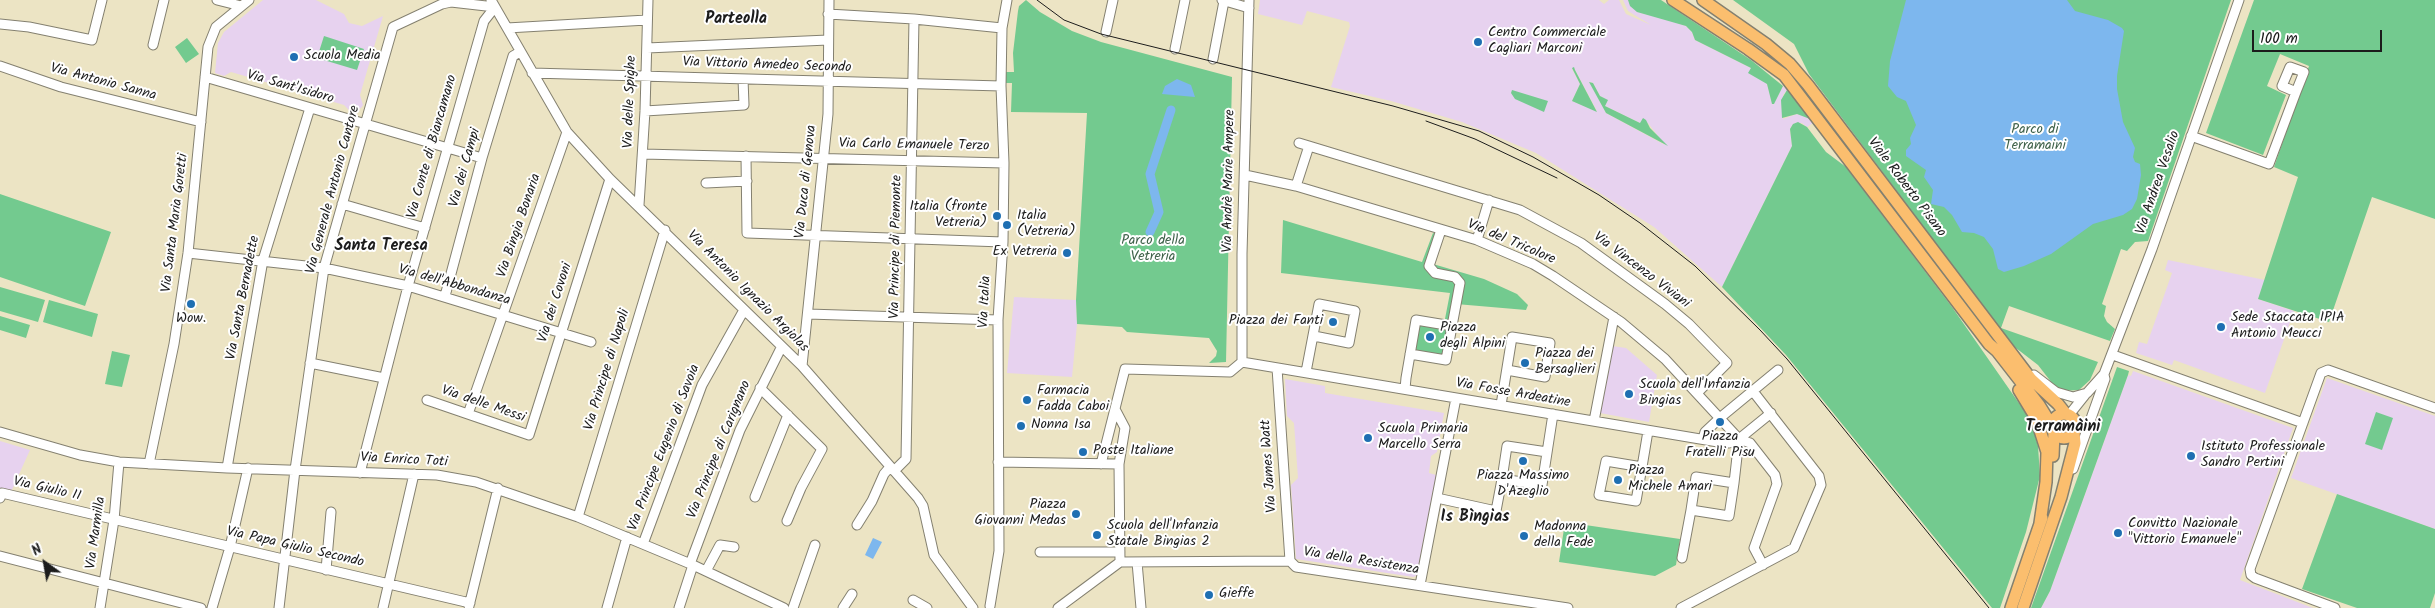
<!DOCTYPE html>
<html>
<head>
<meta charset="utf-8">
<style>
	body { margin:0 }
	#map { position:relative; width:2435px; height:608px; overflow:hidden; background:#ece4c4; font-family:Kalam,sans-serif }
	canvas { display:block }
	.north { position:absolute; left:20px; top:538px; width:50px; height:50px; -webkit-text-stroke:4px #fff; paint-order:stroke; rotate:328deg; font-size:14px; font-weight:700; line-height:20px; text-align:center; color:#1c1c1c }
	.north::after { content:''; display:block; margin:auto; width:18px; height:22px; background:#1c1c1c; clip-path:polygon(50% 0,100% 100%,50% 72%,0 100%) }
	.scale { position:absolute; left:2252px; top:30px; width:130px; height:22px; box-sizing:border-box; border:2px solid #1c1c1c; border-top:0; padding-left:6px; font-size:15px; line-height:18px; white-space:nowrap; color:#1c1c1c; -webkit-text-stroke:4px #fff; paint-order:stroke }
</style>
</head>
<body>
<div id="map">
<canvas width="2435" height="608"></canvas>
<div class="north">N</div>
<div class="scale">100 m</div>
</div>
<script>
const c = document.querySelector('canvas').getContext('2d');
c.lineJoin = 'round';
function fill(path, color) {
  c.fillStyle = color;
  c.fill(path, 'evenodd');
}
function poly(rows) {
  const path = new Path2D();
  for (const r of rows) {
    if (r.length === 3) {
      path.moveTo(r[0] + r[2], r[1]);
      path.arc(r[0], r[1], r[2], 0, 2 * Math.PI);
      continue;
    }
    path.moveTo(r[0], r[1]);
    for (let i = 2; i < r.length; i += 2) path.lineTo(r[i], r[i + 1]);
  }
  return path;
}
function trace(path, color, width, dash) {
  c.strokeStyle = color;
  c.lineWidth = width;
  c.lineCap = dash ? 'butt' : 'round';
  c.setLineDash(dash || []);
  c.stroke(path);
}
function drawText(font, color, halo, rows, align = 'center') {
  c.font = font + ' Kalam,sans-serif';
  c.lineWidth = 4;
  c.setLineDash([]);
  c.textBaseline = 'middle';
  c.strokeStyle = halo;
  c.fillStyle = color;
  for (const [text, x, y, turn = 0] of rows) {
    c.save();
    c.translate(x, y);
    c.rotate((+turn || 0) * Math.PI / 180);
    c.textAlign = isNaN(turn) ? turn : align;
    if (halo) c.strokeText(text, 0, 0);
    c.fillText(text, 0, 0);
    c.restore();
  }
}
const built = poly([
	[263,0,316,0,344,14,349,23,362,26,383,16,360,95,363,105,361,108,351,112,344,105,231,72,224,76,215,73,218,43,224,32],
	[1260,0,1599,0,1604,4,1609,0,1619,0,1626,14,1651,25,1628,11,1623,0,1628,0,1641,13,1667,19,1686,26,1692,32,1695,40,1751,68,1767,84,1773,105,1783,86,1787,90,1783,95,1783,119,1797,114,1806,117,1813,123,1807,127,1802,123,1793,124,1790,129,1792,146,1722,287,1654,227,1536,153,1462,122,1391,101,1331,87,1350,26,1349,22,1307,11,1302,25,1258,14],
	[1574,68,1597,111,1572,101,1580,84,1572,69],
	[1590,82,1593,83,1600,96,1607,100,1605,106,1640,123,1648,123,1665,145,1606,113],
	[2168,260,2265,280,2258,299,2294,311,2265,393,2174,360,2172,365,2136,353,2139,342,2147,344,2172,273,2165,270],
	[1014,297,1076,300,1077,324,1072,377,1007,373],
	[1612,346,1626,348,1657,375,1649,422,1600,413],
	[2133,371,2293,428,2240,580,2313,608,2041,608,2050,591,2128,375,2131,376],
	[2327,378,2435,416,2435,529,2291,478],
	[1285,379,1325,386,1325,393,1444,413,1437,452,1431,456,1429,473,1436,475,1418,575,1413,577,1296,559,1291,485,1298,478,1294,423,1287,416],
	[0,441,30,450,11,492,0,491]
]);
const green = poly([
	[1026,0,1040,12,1072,31,1101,42,1232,77,1226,362,1209,363,1216,356,1217,351,1209,338,1127,332,1122,327,1077,324,1076,300,1087,113,1011,112,1012,83,1005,83,1005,72,1014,72,1013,53,1018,11,1019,6],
	[1628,0,1661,0,1751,60,1783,86,1774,104,1772,104,1767,84,1748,73,1751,68,1695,40,1692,32,1686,26,1637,12,1630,6],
	[1733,0,2231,0,2148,241,2135,242,2127,251,2121,249,2102,304,2106,306,2104,316,2107,322,2115,329,2110,341,2009,306,2001,328,2098,362,2090,380,2079,390,2063,391,2052,383,2038,365,2012,345,1809,74,1794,44],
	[2254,0,2435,0,2435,219,2372,197,2329,322,2258,299,2298,177,2274,167,2309,66,2280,54,2267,86,2286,95,2263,155,2206,133],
	[324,36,364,49,357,70,317,58],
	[187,38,199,54,186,63,175,47],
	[1574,67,1575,70,1597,112,1572,101,1580,84,1572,68],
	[1589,82,1593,83,1600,96,1608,100,1605,106,1640,123,1643,118,1646,120,1650,128,1668,146,1606,113],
	[1512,90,1548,101,1544,112,1515,99,1511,93],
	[1787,90,1803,109,1810,119,1797,114,1782,118,1781,100],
	[1798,122,1807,127,1826,152,1846,167,1952,307,2030,419,2038,446,2040,476,2026,532,2000,608,1992,608,1786,355,1722,287,1792,146,1790,129,1793,124],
	[0,194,111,232,85,306,0,277],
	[1283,220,1422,262,1433,233,1443,236,1433,264,1484,279,1517,294,1528,305,1526,310,1456,304,1446,360,1410,354,1416,320,1444,324,1450,293,1281,273],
	[0,287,45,300,38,322,0,311],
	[49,300,98,314,92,337,43,322],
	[0,316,30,325,26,338,0,330],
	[112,351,130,355,122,387,105,384],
	[2117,367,2129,371,2128,375,2050,591,2041,608,2031,608],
	[2376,412,2393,418,2382,450,2365,444],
	[2064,426,12],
	[2337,494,2435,529,2435,593,2430,608,2357,608,2302,589],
	[1565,522,1680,539,1676,565,1655,576,1559,562]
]);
const water = poly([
	[1906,0,2067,0,2075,11,2108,20,2122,28,2124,31,2117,76,2117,89,2123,122,2135,148,2133,157,2135,162,2140,164,2141,175,2137,199,2132,209,2123,215,2093,224,2051,254,2024,266,2004,272,1998,269,1993,249,1984,237,1974,233,1962,232,1952,215,1944,207,1931,204,1933,190,1924,177,1926,170,1906,156,1906,150,1911,144,1910,138,1916,125,1906,101,1897,97,1888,86,1890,61],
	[1177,79,1191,85,1195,97,1162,94,1165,86],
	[873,538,882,542,873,559,865,555]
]);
const canal = poly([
	[1150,232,1159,212,1150,174,1171,110]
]);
const minor = poly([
	[217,0,241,6],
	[491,0,567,132,610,179,802,366,918,498,923,506,934,555,973,608],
	[1222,0,1249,8],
	[828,14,914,19,1002,28],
	[0,24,29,27,92,40,102,0],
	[507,28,647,20],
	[1106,32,1113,0],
	[153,45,164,0],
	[647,48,828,40],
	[1175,49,1185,0],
	[1213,59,1224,1],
	[0,66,61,87,201,122],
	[532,73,1001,86],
	[205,77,482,158],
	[645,111,744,105,743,79],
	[2191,136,2269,164,2296,92,2304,72,2290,67,2282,86,2296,92],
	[1299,143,1520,210,1581,243,1665,304,1689,324,1727,363,1698,392],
	[643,154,1004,163],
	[746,156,747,233,1003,242],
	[1245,175,1296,186,1477,240,1533,264,1553,276,1621,322,1665,359,1739,439,1750,443,1775,475,1777,484,1754,548,1763,565],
	[706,183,747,181],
	[1296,186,1309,146],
	[342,204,425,228],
	[639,205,645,111,648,0],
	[1441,230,1429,266,1435,273,1455,277,1460,283,1452,326],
	[1477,240,1489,200],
	[188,253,324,268,408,286,591,342],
	[445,296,482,158,513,56,520,52],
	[808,314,998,320],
	[2113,355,2303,423],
	[1242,362,1718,442,1729,443,1739,439,1771,413],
	[1242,362,1242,254,1249,0],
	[310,363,384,378],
	[802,366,828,114,829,0],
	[1277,368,1290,561],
	[1306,372,1319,304,1355,311,1349,343,1314,336],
	[2034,375,2056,392,2073,397,2087,393,2104,374,2152,249,2239,0],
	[760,388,822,449,801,488,787,521],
	[1405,389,1406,378,1416,320,1452,326,1446,360,1410,354],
	[427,400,529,435,610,179],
	[1501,405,1512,337,1550,343,1545,377,1507,370],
	[1115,409,1125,428,1119,464,1120,562],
	[468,414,567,132],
	[2069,415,2085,395],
	[1594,421,1614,317],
	[0,432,80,455,119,462,227,468,437,475,476,482,578,517,693,565,784,608],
	[1703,439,1705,432,1721,417,1778,370],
	[1547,452,1507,446,1502,479,1542,485,1553,414],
	[998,462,1119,464],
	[149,464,174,344,188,253,208,47,216,27,249,0],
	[1101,464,1125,369,1230,372,1242,362],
	[1642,467,1606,461,1599,495,1636,501,1642,467,1648,431],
	[227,468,263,260,310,108],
	[2073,469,2105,379,2104,375],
	[894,471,906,459,914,19],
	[360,473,408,286,484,21,495,7],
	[1734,483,1696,477,1691,510,1729,516,1734,483,1739,439],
	[755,497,788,415],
	[0,498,2,493,470,603],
	[1437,498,1496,511,1502,479],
	[578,517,665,230],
	[857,525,872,501,884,474,890,467],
	[643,544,702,385,744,310],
	[1040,552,1120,552],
	[0,556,201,608],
	[1682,558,1691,510],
	[1120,562,1290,561,1296,567,1568,608],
	[1137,562,1141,608],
	[690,564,740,430,781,348],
	[326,570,331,512],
	[706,571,720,545,734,547],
	[1420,585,1456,398],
	[913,600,927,608],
	[469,606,498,488],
	[990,606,999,551,998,320,1003,242,1004,163,1001,86,1002,28,1007,0],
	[100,608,114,520,119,462],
	[212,608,230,547,248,468],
	[279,608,295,470,324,268,393,27,442,4,451,2,495,7],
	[383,608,414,474],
	[607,608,627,537],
	[679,608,693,565],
	[793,608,815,545],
	[843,608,852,594],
	[1058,608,1120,562],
	[1681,608,1794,548,1821,485,1819,476,1752,390],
	[2335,608,2255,578,2251,575,2250,569,2321,373,2328,370,2435,408]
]);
const major = poly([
	[1673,0,1748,49,1784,75,1989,344,1997,351,2039,405,2052,426],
	[1703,0,1766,44,1790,64,1808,85,2031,379,2058,404,2066,414],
	[2019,390,2036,418,2047,452,2046,482,2040,523],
	[2064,426,12],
	[2053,456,2054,433],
	[2011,608,2042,518],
	[2023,608,2061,497,2075,443,2074,433]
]);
const tram = poly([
	[1037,0,1064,20,1101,34,1393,106,1479,131,1533,157,1599,195,1640,223,1695,266,1760,330,1787,359,1989,608],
	[1426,121,1475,139,1557,178]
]);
const markers = [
	[1478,42,5,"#1f6fb2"],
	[294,57,5,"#1f6fb2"],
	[997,216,5,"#1f6fb2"],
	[1007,225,5,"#1f6fb2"],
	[1067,253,5,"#1f6fb2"],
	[191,304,5,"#1f6fb2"],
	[1333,322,5,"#1f6fb2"],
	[2221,327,5,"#1f6fb2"],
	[1430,337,5,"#1f6fb2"],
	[1525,363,5,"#1f6fb2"],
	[1629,394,5,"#1f6fb2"],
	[1027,400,5,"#1f6fb2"],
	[1720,422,5,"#1f6fb2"],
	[1021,426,5,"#1f6fb2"],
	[1368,438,5,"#1f6fb2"],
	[1083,452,5,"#1f6fb2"],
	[2191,456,5,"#1f6fb2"],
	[1523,461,5,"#1f6fb2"],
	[1618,480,5,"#1f6fb2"],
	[1076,514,5,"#1f6fb2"],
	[2118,533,5,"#1f6fb2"],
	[1097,535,5,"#1f6fb2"],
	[1524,536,5,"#1f6fb2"],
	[1209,595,5,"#1f6fb2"]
];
const poiNames = [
	["Centro Commerciale",1488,34],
	["Cagliari Marconi",1488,50],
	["Scuola Media",304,57],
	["Italia (fronte",987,208,"right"],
	["Vetreria)",987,224,"right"],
	["Italia",1017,217],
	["(Vetreria)",1017,233],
	["Ex Vetreria",1057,253,"right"],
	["Sede Staccata IPIA",2231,319],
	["Antonio Meucci",2231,335],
	["Wow.",191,320,"center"],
	["Piazza dei Fanti",1323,322,"right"],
	["Piazza",1440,329],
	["degli Alpini",1440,345],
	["Piazza dei",1535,355],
	["Bersaglieri",1535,371],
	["Scuola dell'Infanzia",1639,386],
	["Bingias",1639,402],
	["Farmacia",1037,392],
	["Fadda Caboi",1037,408],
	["Nonna Isa",1031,426],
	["Scuola Primaria",1378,430],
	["Marcello Serra",1378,446],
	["Piazza",1720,438,"center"],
	["Fratelli Pisu",1720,454,"center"],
	["Istituto Professionale",2201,448],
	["Sandro Pertini",2201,464],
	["Poste Italiane",1093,452],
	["Piazza",1628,472],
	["Michele Amari",1628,488],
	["Piazza Massimo",1523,477,"center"],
	["D'Azeglio",1523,493,"center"],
	["Piazza",1066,506,"right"],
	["Giovanni Medas",1066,522,"right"],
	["Convitto Nazionale",2128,525],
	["\"Vittorio Emanuele\"",2128,541],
	["Scuola dell'Infanzia",1107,527],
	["Statale Bingias 2",1107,543],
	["Madonna",1534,528],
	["della Fede",1534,544],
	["Gieffe",1219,595]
];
const streetNames = [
	["Via Vittorio Amedeo Secondo",767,66,2],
	["Via Antonio Sanna",103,83,15],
	["Via Sant'Isidoro",290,88,16],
	["Via delle Spighe",631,102,-88],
	["Via Carlo Emanuele Terzo",914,146,1],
	["Via Conte di Biancamano",433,147,-74],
	["Via dei Campi",466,168,-74],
	["Via Andrè Marie Ampere",1230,181,-89],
	["Via Duca di Genova",807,182,-84],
	["Via Andrea Vesalio",2159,183,-71],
	["Viale Roberto Pisano",1906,188,53],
	["Via Generale Antonio Cantore",334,190,-75],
	["Via Santa Maria Goretti",176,223,-83],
	["Via Bingia Bonaria",520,226,-71],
	["Via del Tricolore",1511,243,23],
	["Via Principe di Piemonte",897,247,-89],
	["Via Vincenzo Viviani",1641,271,37],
	["Via dell'Abbondanza",454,286,16],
	["Via Antonio Ignazio Argiolas",747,292,45],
	["Via Santa Bernadette",244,298,-79],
	["Via Italia",986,302,-87],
	["Via dei Covoni",556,303,-72],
	["Via Principe di Napoli",608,370,-73],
	["Via Fosse Ardeatine",1513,394,10],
	["Via delle Messi",483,405,19],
	["Via Principe Eugenio di Savoia",665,448,-69],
	["Via Principe di Carignano",720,450,-68],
	["Via Enrico Toti",404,461,3],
	["Via James Watt",1270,466,-94],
	["Via Giulio II",47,490,13],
	["Via Marmilla",97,533,-82],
	["Via Papa Giulio Secondo",295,548,13],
	["Via della Resistenza",1361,562,9]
];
const parkNames = [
	["Parco di",2035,131],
	["Terramaini",2035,147],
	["Parco della",1153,242],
	["Vetreria",1153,258]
];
const quarterNames = [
	["Parteolla",736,20],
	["Santa Teresa",381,247],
	["Terramàini",2063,428],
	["Is Bìngias",1475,518]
];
fill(built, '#e7d2ef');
fill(green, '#73ca8f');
fill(water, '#7db7ee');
trace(canal, '#7db7ee', 9);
trace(minor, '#848070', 11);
trace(major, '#848070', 14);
trace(minor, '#fff', 9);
trace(major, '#fbbe6e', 11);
trace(tram, '#1c1c1c', 1);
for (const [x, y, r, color] of markers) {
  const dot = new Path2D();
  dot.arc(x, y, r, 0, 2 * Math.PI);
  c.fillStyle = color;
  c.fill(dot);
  trace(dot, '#fff', 2);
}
drawText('14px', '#1c1c1c', '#fff', poiNames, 'left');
drawText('14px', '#1c1c1c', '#fff', streetNames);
drawText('14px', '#3f624a', '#fff', parkNames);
drawText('bold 16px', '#1c1c1c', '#fff', quarterNames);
</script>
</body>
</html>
